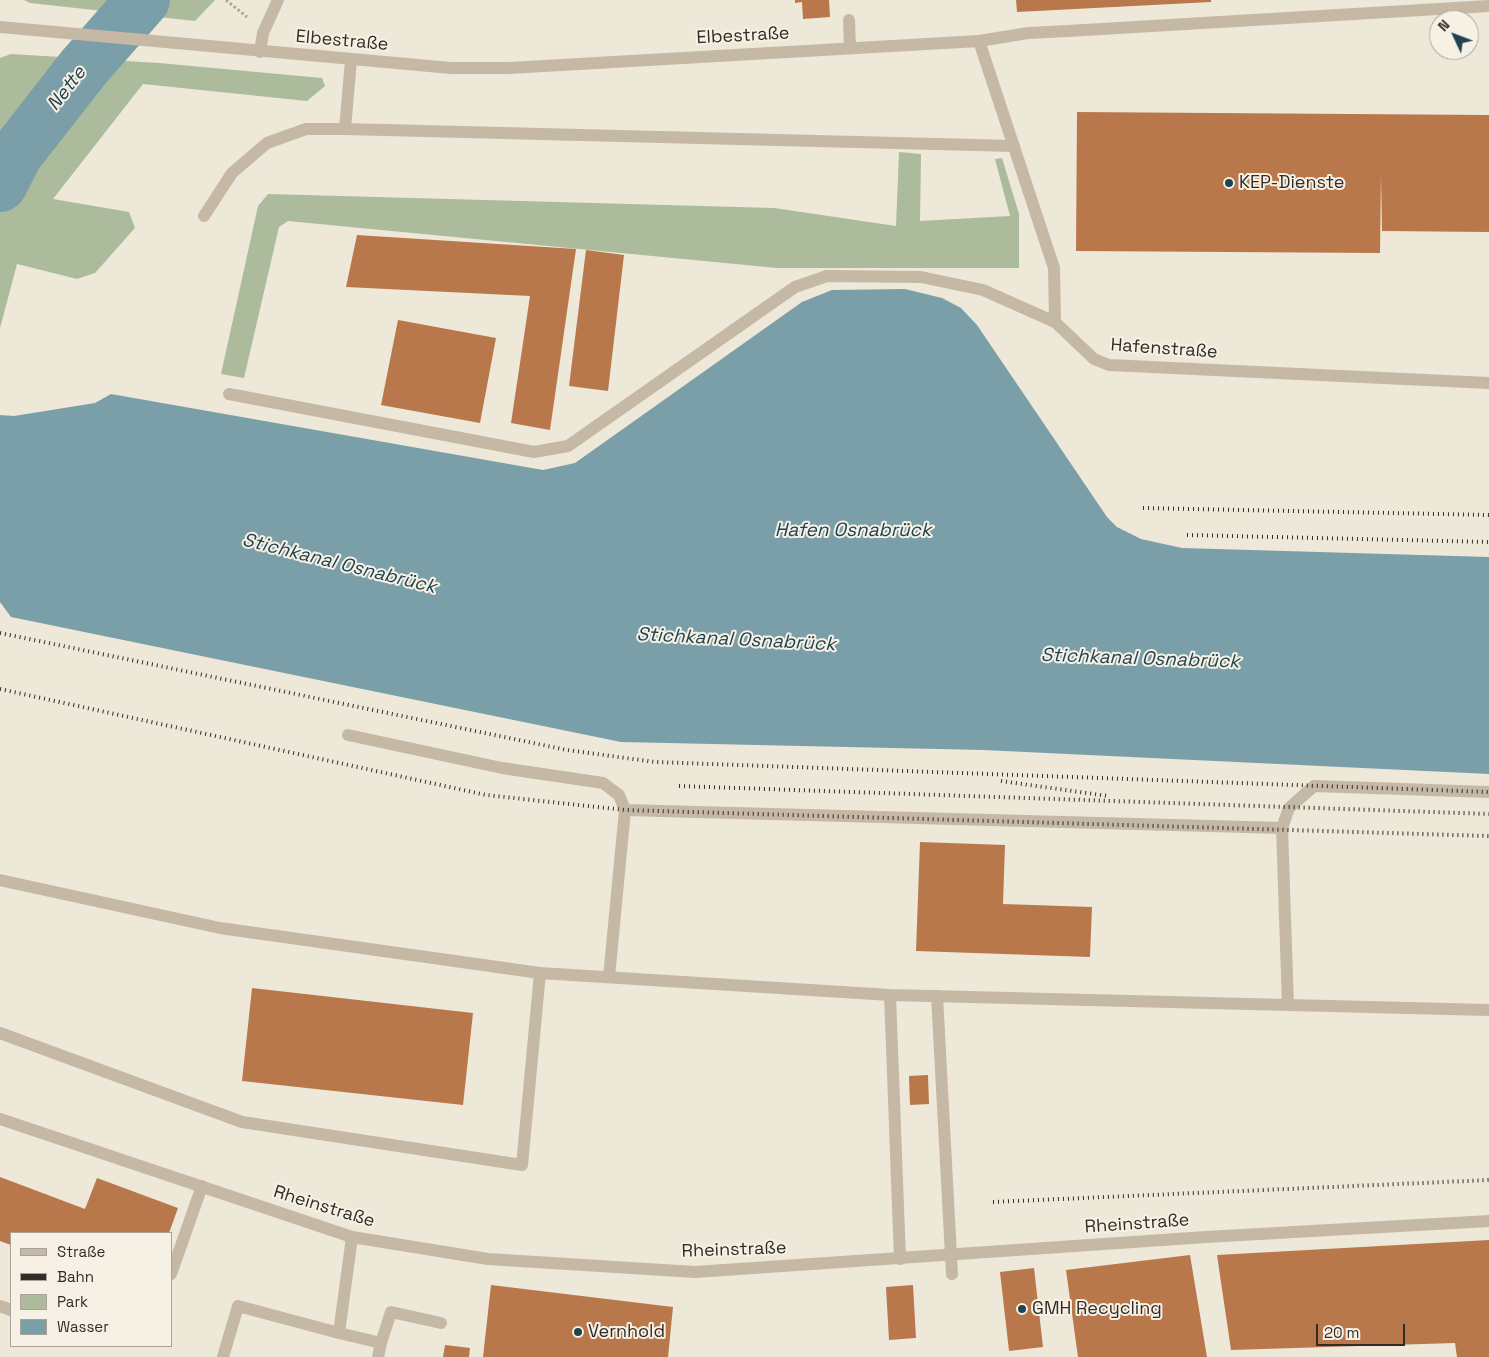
<!DOCTYPE html>
<html>
<head>
<meta charset="utf-8">
<style>
	body { margin:0 }
	#map { position:relative; width:1489px; height:1357px; overflow:hidden; background:#eee8d9; font-family:"Space Grotesk",sans-serif }
	canvas { display:block }
	.legend { position:absolute; left:10px; top:1232px; width:162px; height:115px; box-sizing:border-box; background:#f7f1e5; border:1px solid #a8a299; margin:0; padding:6px 9px; list-style:none; font-size:15px; color:#322c26 }
	.legend li { display:flex; align-items:center; gap:10px; height:25px }
	.legend b { width:25px; border:1px solid #a8a299 }
	.north { position:absolute; left:1429px; top:10px; width:50px; height:50px; box-sizing:border-box; background:#f7f1e5; border:1px solid #a8a299; border-radius:50%; rotate:313deg; font-size:14px; font-weight:700; line-height:20px; text-align:center; color:#322c26 }
	.north::after { content:''; display:block; margin:auto; width:18px; height:22px; background:#20444f; clip-path:polygon(50% 0,100% 100%,50% 72%,0 100%) }
	.scale { position:absolute; left:1316px; top:1324px; width:89px; height:22px; box-sizing:border-box; border:2px solid #322c26; border-top:0; padding-left:6px; font-size:15px; line-height:18px; white-space:nowrap; color:#322c26; -webkit-text-stroke:4px #f7f1e5; paint-order:stroke }
</style>
</head>
<body>
<div id="map">
<canvas width="1489" height="1357"></canvas>
<ul class="legend">
<li><b style="height:6px;background:#c5b9a6"></b>Straße</li>
<li><b style="height:6px;background:#322c26"></b>Bahn</li>
<li><b style="height:14px;background:#abbb9b"></b>Park</li>
<li><b style="height:14px;background:#7b9fa8"></b>Wasser</li>
</ul>
<div class="north">N</div>
<div class="scale">20 m</div>
</div>
<script>
const c = document.querySelector('canvas').getContext('2d');
c.lineJoin = 'round';
function fill(path, color) {
  c.fillStyle = color;
  c.fill(path, 'evenodd');
}
function poly(rows) {
  const path = new Path2D();
  for (const r of rows) {
    path.moveTo(r[0], r[1]);
    for (let i = 2; i < r.length; i += 2) path.lineTo(r[i], r[i + 1]);
  }
  return path;
}
function trace(path, color, width, dash) {
  c.strokeStyle = color;
  c.lineWidth = width;
  c.lineCap = dash ? 'butt' : 'round';
  c.setLineDash(dash || []);
  c.stroke(path);
}
function drawText(font, color, halo, rows, align = 'center') {
  c.font = font + ' "Space Grotesk",sans-serif';
  c.lineWidth = 4;
  c.setLineDash([]);
  c.textBaseline = 'middle';
  c.strokeStyle = halo;
  c.fillStyle = color;
  for (const [text, x, y, turn = 0] of rows) {
    c.save();
    c.translate(x, y);
    c.rotate((+turn || 0) * Math.PI / 180);
    c.textAlign = isNaN(turn) ? turn : align;
    if (halo) c.strokeText(text, 0, 0);
    c.fillText(text, 0, 0);
    c.restore();
  }
}
const green = poly([
	[24,0,215,0,195,21,30,3],
	[11,54,159,63,322,78,325,86,307,101,143,84,53,199,129,212,135,228,95,273,77,279,17,264,0,328,0,58],
	[899,152,921,154,920,221,1010,216,995,159,1002,158,1019,214,1019,268,777,268,288,221,279,227,244,378,221,374,258,206,268,194,774,208,896,226]
]);
const water = poly([
	[905,289,942,298,961,308,977,325,1107,517,1117,527,1141,539,1182,548,1489,557,1489,774,983,750,621,742,11,617,0,602,0,415,14,416,95,403,111,394,543,470,575,463,802,302,832,290]
]);
const river = poly([
	[0,185,16,154,84,67,143,0]
]);
const building = poly([
	[795,0,829,0,830,17,803,19,802,2,795,3],
	[1016,0,1211,0,1211,2,1017,12],
	[1077,112,1489,115,1489,232,1382,231,1381,174,1380,253,1076,251],
	[357,235,576,249,550,430,511,423,530,296,346,287],
	[586,250,624,255,608,391,569,386],
	[398,320,496,338,480,423,381,405],
	[920,842,1005,845,1003,904,1092,907,1090,957,916,951],
	[252,988,473,1013,463,1105,242,1081],
	[928,1075,929,1104,910,1105,909,1076],
	[0,1177,85,1209,97,1178,178,1208,169,1233,11,1233,11,1245,0,1241],
	[1489,1240,1489,1357,1457,1357,1455,1343,1231,1350,1217,1255],
	[1190,1255,1207,1357,1078,1357,1066,1270],
	[1034,1268,1043,1347,1009,1351,1000,1272],
	[491,1285,673,1307,668,1357,483,1357],
	[913,1285,916,1338,889,1340,886,1287],
	[445,1345,470,1348,469,1357,443,1357]
]);
const path = poly([
	[226,0,247,17]
]);
const lane = poly([
	[849,20,850,47],
	[1068,31,1489,6],
	[260,52,263,33,278,0],
	[345,129,1014,146],
	[204,216,232,173,267,143,306,129,345,129,351,60],
	[229,394,534,452,568,446,795,287,827,276,921,277,983,290,1055,322,1094,359,1109,365,1489,383],
	[348,735,502,768,603,783,619,795,625,810,609,977],
	[625,810,1282,828],
	[0,880,220,928,540,973,890,995,1489,1010],
	[890,995,900,1259],
	[937,996,952,1274],
	[1288,1005,1282,828,1289,808,1314,786,1489,792],
	[0,1033,242,1122,522,1165,540,973],
	[171,1274,202,1186],
	[0,1306,11,1310],
	[339,1333,381,1343,378,1357],
	[381,1343,391,1312,441,1323],
	[223,1357,238,1306,339,1333,352,1237]
]);
const street = poly([
	[0,27,451,68,509,68,979,41,1028,33,1068,31],
	[979,41,1054,268,1055,322],
	[0,1119,352,1237,488,1259,695,1272,1206,1237,1489,1221]
]);
const rail = poly([
	[1143,508,1489,515],
	[1187,535,1489,542],
	[0,633,567,750,655,762,1489,792],
	[0,689,486,795,625,810,1489,836],
	[1001,781,1108,796],
	[679,786,1489,814],
	[993,1202,1489,1180]
]);
const markers = [
	[1229,183,5,"#20444f"],
	[1022,1309,5,"#20444f"],
	[578,1332,5,"#20444f"]
];
const streetNames = [
	["Elbestraße",743,36,-3],
	["Elbestraße",342,41,5],
	["Hafenstraße",1164,349,4],
	["Rheinstraße",324,1207,17],
	["Rheinstraße",1137,1224,-4],
	["Rheinstraße",734,1250,-2]
];
const poiNames = [
	["KEP-Dienste",1239,183],
	["GMH Recycling",1032,1309],
	["Vernhold",588,1332]
];
const waterNames = [
	["Nette",67,89,-52],
	["Hafen Osnabrück",853,531],
	["Stichkanal Osnabrück",339,564,14],
	["Stichkanal Osnabrück",736,640,3],
	["Stichkanal Osnabrück",1140,659,2]
];
fill(green, '#abbb9b');
fill(water, '#7b9fa8');
trace(river, '#7b9fa8', 54);
fill(building, '#b9784c');
trace(path, '#b0a391', 3, [2.5, 2.5]);
trace(lane, '#c5b9a6', 12);
trace(street, '#c5b9a6', 12);
trace(rail, '#322c26', 4, [1, 4]);
for (const [x, y, r, color] of markers) {
  const dot = new Path2D();
  dot.arc(x, y, r, 0, 2 * Math.PI);
  c.fillStyle = color;
  c.fill(dot);
  trace(dot, '#f7f1e5', 2);
}
drawText('18px', '#322c26', '#f7f1e5', streetNames);
drawText('18px', '#322c26', '#f7f1e5', poiNames, 'left');
drawText('italic 19px', '#20444f', '#f7f1e5', waterNames);
</script>
</body>
</html>
